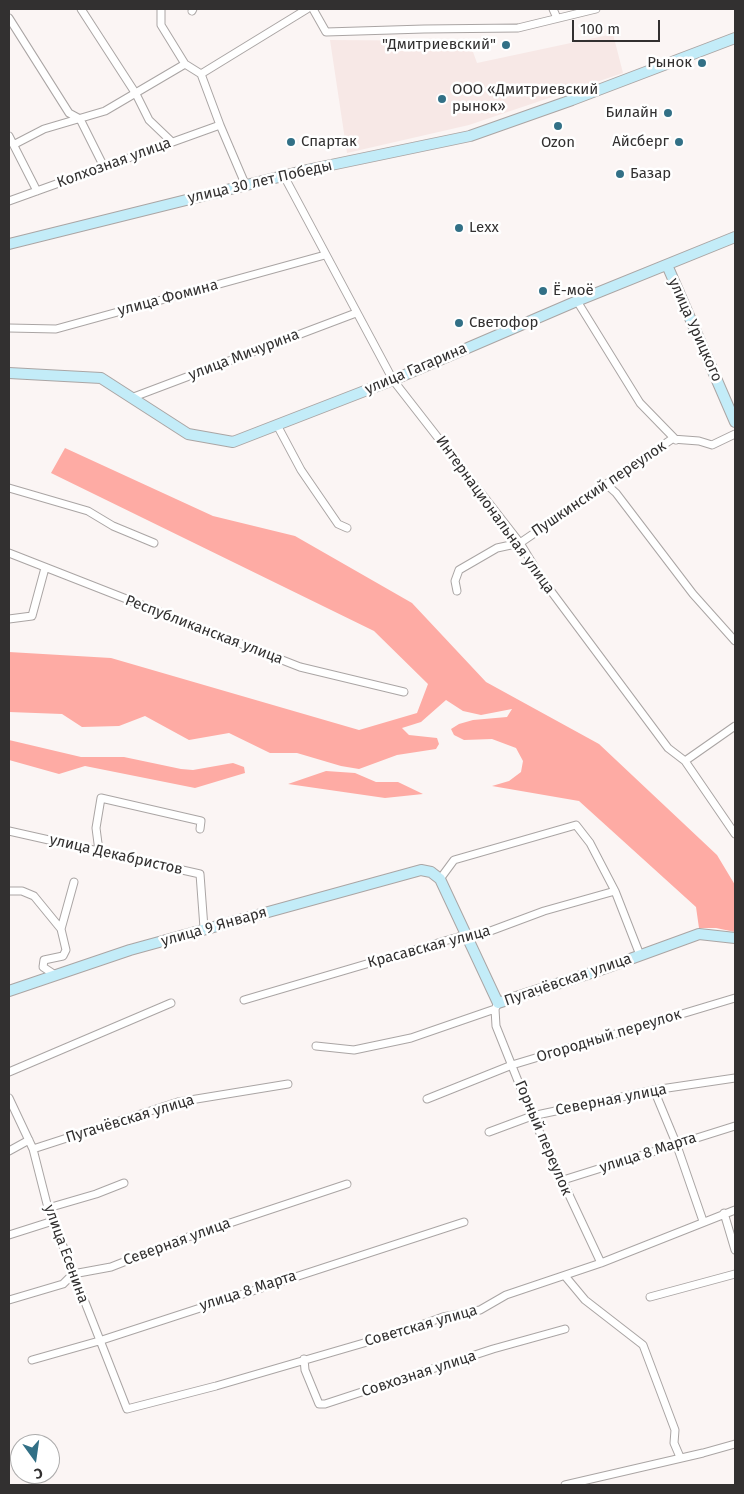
<!DOCTYPE html>
<html>
<head>
<meta charset="utf-8">
<style>
	body { margin:0 }
	#map { position:relative; width:744px; height:1494px; overflow:hidden; background:#fbf5f4; font-family:"Fira Sans",sans-serif }
	canvas { display:block }
	.frame { position:absolute; inset:0; border:10px solid #323030; pointer-events:none }
	.north { position:absolute; left:10px; top:1434px; width:50px; height:50px; box-sizing:border-box; background:#fff; border:1px solid #adacac; border-radius:50%; rotate:166deg; font-size:14px; font-weight:700; line-height:20px; text-align:center; color:#323030 }
	.north::after { content:''; display:block; margin:auto; width:18px; height:22px; background:#327086; clip-path:polygon(50% 0,100% 100%,50% 72%,0 100%) }
	.scale { position:absolute; left:572px; top:20px; width:88px; height:22px; box-sizing:border-box; border:2px solid #323030; border-top:0; padding-left:6px; font-size:15px; line-height:18px; white-space:nowrap; color:#323030; -webkit-text-stroke:4px #fff; paint-order:stroke }
</style>
</head>
<body>
<div id="map">
<canvas width="744" height="1494"></canvas>
<div class="frame"></div>
<div class="north">С</div>
<div class="scale">100 m</div>
</div>
<script>
const c = document.querySelector('canvas').getContext('2d');
c.lineJoin = 'round';
function fill(path, color) {
  c.fillStyle = color;
  c.fill(path, 'evenodd');
}
function poly(rows) {
  const path = new Path2D();
  for (const r of rows) {
    path.moveTo(r[0], r[1]);
    for (let i = 2; i < r.length; i += 2) path.lineTo(r[i], r[i + 1]);
  }
  return path;
}
function trace(path, color, width, dash) {
  c.strokeStyle = color;
  c.lineWidth = width;
  c.lineCap = dash ? 'butt' : 'round';
  c.setLineDash(dash || []);
  c.stroke(path);
}
function drawText(font, color, halo, rows, align = 'center') {
  c.font = font + ' "Fira Sans",sans-serif';
  c.lineWidth = 5;
  c.setLineDash([]);
  c.textBaseline = 'middle';
  c.strokeStyle = halo;
  c.fillStyle = color;
  for (const [text, x, y, turn = 0] of rows) {
    c.save();
    c.translate(x, y);
    c.rotate((+turn || 0) * Math.PI / 180);
    c.textAlign = isNaN(turn) ? turn : align;
    if (halo) c.strokeText(text, 0, 0);
    c.fillText(text, 0, 0);
    c.restore();
  }
}
const built = poly([
	[613,34,623,73,469,125,347,153,330,40,469,41,477,63]
]);
const forest = poly([
	[65,448,213,516,295,536,412,603,486,682,599,744,717,855,735,885,735,932,716,928,699,928,696,907,579,801,492,786,509,781,521,772,523,761,516,748,492,739,464,740,454,735,451,729,459,724,473,720,507,717,512,709,481,715,463,711,446,700,421,722,402,728,409,735,437,738,439,744,436,749,397,755,359,769,341,766,297,753,270,753,229,733,189,740,145,716,119,726,82,727,62,714,9,712,9,652,111,658,359,730,417,713,428,684,374,631,51,473],
	[9,740,81,757,124,757,181,769,193,770,233,763,244,767,245,773,195,788,85,766,59,774,9,760],
	[326,771,355,773,376,782,398,782,423,794,385,798,288,784]
]);
const street = poly([
	[81,9,136,94,149,120,172,142],
	[161,9,161,25,185,64,201,74,220,125,246,186],
	[313,9,326,32,424,29,518,28,596,9],
	[553,9,557,18],
	[192,11,193,9],
	[9,18,69,113,80,119,104,167],
	[201,74,307,9],
	[9,136,37,191],
	[15,144,44,129,105,111,185,64],
	[284,176,393,380,520,543,542,579,668,748,685,761,735,834],
	[9,201,220,125],
	[577,301,640,403,676,440],
	[9,328,56,329,325,255],
	[131,398,356,313],
	[277,425,301,470,338,524,347,528],
	[606,484,616,493,693,594,735,641],
	[9,488,88,511,113,526,154,543],
	[9,553,300,667,404,692],
	[457,591,455,581,459,570,497,548,520,543,672,439,699,441,712,445,735,434],
	[9,619,32,616,45,568],
	[685,761,735,726],
	[9,831,200,874,204,928],
	[99,851,96,828,101,798,201,821,200,829],
	[440,879,454,860,576,825,590,843,615,891,640,955],
	[9,891,22,891,34,896,61,929,66,950,63,956,44,960,43,967,55,975],
	[61,929,74,882],
	[244,1000,465,935,477,936,544,911,615,891],
	[495,1009,496,1026,532,1116,601,1263],
	[316,1046,354,1050,411,1038,495,1009,497,1005],
	[9,1072,171,1003],
	[654,1090,676,1143,703,1221],
	[9,1098,33,1149,48,1208,127,1409,216,1386,405,1331,443,1317,480,1310,506,1295,601,1263,735,1210],
	[427,1099,512,1065,735,998],
	[489,1132,532,1116,654,1090,735,1078],
	[33,1149,178,1102,288,1084],
	[9,1151,29,1140],
	[560,1181,735,1126],
	[48,1208,96,1194,124,1183],
	[724,1213,735,1250],
	[9,1235,53,1221],
	[565,1276,585,1300,643,1345,675,1430,674,1443,680,1457],
	[650,1297,735,1274],
	[9,1300,63,1284,73,1274,111,1267,185,1238,347,1184],
	[304,1359,305,1370,319,1404,325,1404,493,1349,565,1329],
	[32,1360,99,1341,464,1222],
	[565,1485,703,1453,735,1444]
]);
const secondary = poly([
	[9,244,307,170,470,136,572,100,735,38],
	[667,265,735,422],
	[9,373,101,378,188,434,233,442,393,380,577,301,735,237],
	[9,991,130,950,421,870,431,872,440,879,498,1003,600,970,699,934,735,938]
]);
const markers = [
	[506,45,5,"#327086"],
	[702,63,5,"#327086"],
	[442,99,5,"#327086"],
	[668,113,5,"#327086"],
	[558,126,5,"#327086"],
	[291,142,5,"#327086"],
	[679,142,5,"#327086"],
	[620,174,5,"#327086"],
	[459,228,5,"#327086"],
	[543,291,5,"#327086"],
	[459,323,5,"#327086"]
];
const poiNames = [
	["\"Дмитриевский\"",496,45,"right"],
	["Рынок",692,63,"right"],
	["ООО «Дмитриевский",452,90],
	["рынок»",452,107],
	["Билайн",658,113,"right"],
	["Спартак",301,142],
	["Айсберг",669,142,"right"],
	["Ozon",558,143,"center"],
	["Базар",630,174],
	["Lexx",469,228],
	["Ё-моё",553,291],
	["Светофор",469,323]
];
const streetNames = [
	["Колхозная улица",114,163,-20],
	["улица 30 лет Победы",260,182,-13],
	["улица Фомина",168,298,-15],
	["улица Урицкого",695,330,66],
	["улица Мичурина",244,355,-21],
	["улица Гагарина",416,369,-23],
	["Пушкинский переулок",599,489,-34],
	["Интернациональная улица",495,515,54],
	["Республиканская улица",204,630,21],
	["улица Декабристов",116,855,13],
	["улица 9 Января",214,927,-16],
	["Красавская улица",429,947,-15],
	["Пугачёвская улица",568,980,-19],
	["Огородный переулок",609,1036,-17],
	["Северная улица",611,1100,-11],
	["Пугачёвская улица",130,1119,-17],
	["Горный переулок",543,1138,67],
	["улица 8 Марта",648,1153,-18],
	["Северная улица",177,1242,-20],
	["улица Есенина",66,1254,70],
	["улица 8 Марта",248,1291,-18],
	["Советская улица",421,1326,-16],
	["Совхозная улица",419,1374,-18]
];
fill(built, '#f7e8e6');
fill(forest, '#feaba4');
trace(street, '#aaa5a4', 9);
trace(secondary, '#aaa5a4', 12);
trace(street, '#fff', 7);
trace(secondary, '#c3ecf8', 10);
for (const [x, y, r, color] of markers) {
  const dot = new Path2D();
  dot.arc(x, y, r, 0, 2 * Math.PI);
  c.fillStyle = color;
  c.fill(dot);
  trace(dot, '#fff', 2);
}
drawText('15px', '#323030', '#fff', poiNames, 'left');
drawText('15px', '#323030', '#fff', streetNames);
</script>
</body>
</html>
